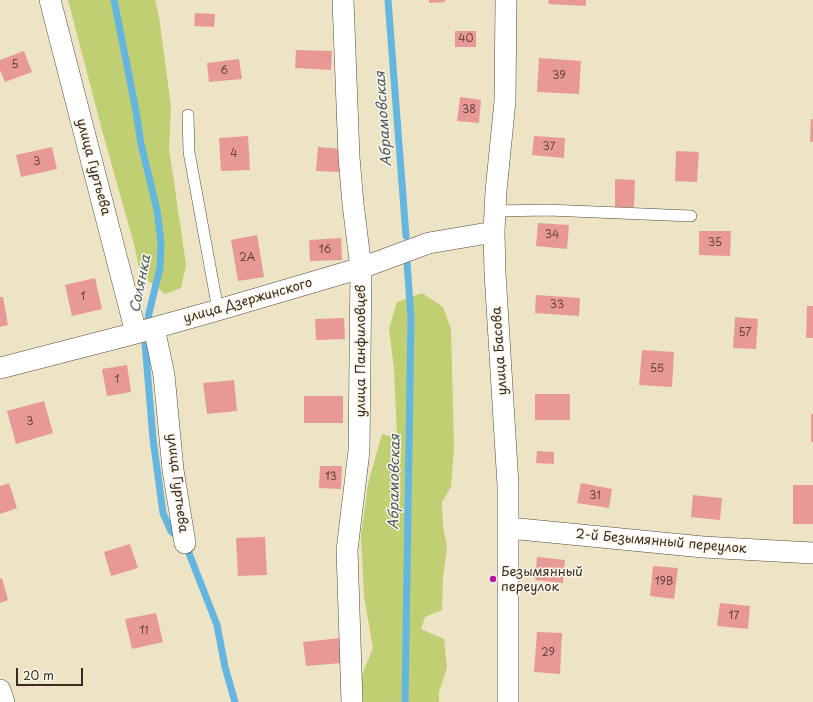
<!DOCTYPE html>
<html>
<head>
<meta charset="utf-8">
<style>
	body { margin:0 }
	#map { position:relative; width:813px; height:702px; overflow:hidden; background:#ede4c5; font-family:"Playpen Sans",sans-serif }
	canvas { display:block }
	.scale { position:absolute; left:16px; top:668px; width:67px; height:18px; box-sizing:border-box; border:2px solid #3b2a1e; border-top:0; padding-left:5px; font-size:12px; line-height:14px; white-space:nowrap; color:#3b2a1e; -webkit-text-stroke:3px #fbf7ec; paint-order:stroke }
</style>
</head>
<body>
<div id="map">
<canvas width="813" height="702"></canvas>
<div class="scale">20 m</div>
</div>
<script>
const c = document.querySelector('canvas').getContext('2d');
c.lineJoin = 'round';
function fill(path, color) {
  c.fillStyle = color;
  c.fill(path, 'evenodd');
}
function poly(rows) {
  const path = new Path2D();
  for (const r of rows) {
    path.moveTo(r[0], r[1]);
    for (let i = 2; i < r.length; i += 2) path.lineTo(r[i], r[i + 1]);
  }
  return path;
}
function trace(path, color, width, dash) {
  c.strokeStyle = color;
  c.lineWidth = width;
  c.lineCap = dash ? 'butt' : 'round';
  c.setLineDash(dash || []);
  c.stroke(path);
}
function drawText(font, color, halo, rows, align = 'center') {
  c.font = font + ' "Playpen Sans",sans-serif';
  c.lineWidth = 3;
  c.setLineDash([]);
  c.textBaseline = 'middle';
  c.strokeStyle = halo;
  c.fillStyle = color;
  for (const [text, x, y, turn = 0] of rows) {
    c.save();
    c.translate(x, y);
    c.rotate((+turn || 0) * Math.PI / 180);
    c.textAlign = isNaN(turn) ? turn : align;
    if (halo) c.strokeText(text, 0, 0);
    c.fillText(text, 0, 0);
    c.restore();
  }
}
const green = poly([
	[68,0,155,0,159,16,171,107,169,148,186,265,181,288,165,294,140,274,135,248,102,130],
	[422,293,443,307,451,329,454,447,451,487,442,502,443,526,447,547,443,577,442,610,425,617,421,629,444,639,447,668,439,692,439,702,360,702,361,677,373,648,364,596,361,536,368,484,382,434,397,438,394,369,389,329,397,302]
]);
const stream = poly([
	[114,0,136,111,141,144,157,210,161,242,160,268,149,313,145,343,153,439,163,513,171,531,185,543,217,625,225,667,235,702],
	[388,0,406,236],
	[405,702,411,318,407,262]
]);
const building = poly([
	[429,0,445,0,445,2,429,3],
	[549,0,586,0,586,6,548,4],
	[195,13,215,14,214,27,194,26],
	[455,31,476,31,476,47,455,47],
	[296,50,332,51,331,70,295,68],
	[24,51,32,72,5,82,0,70,0,60],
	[539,58,581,61,579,94,537,92],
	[239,59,242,79,209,82,207,63],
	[460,97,481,100,479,123,457,121],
	[811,119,813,119,813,142,810,142],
	[248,136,250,170,221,171,219,138],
	[534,136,565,138,564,158,532,155],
	[52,147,57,169,21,177,16,155],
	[318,147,342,149,340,172,316,171],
	[676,151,699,152,697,182,675,181],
	[615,179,635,180,634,207,615,207],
	[538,223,569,225,567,249,536,246],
	[699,231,731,231,730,256,699,255],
	[257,235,264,277,238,281,231,240],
	[341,238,342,260,310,261,309,240],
	[95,278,102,309,72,316,65,285],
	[536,295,580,298,579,316,535,313],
	[0,297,3,297,8,325,0,327],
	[807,306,813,306,813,338,806,338],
	[735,317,758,319,756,349,733,348],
	[344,318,345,339,316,340,315,319],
	[642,350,674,352,672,387,639,385],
	[127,365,131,392,107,396,102,369],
	[234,380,237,411,207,414,203,383],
	[535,394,570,394,570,420,535,420],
	[304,396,343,396,343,423,304,423],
	[44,401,53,433,16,444,7,411],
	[811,414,813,414,813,442,811,442],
	[537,451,554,452,554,464,536,463],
	[320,466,342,466,341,489,319,488],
	[9,483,17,508,0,514,0,486],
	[581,483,612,489,609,508,577,503],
	[793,485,813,485,813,524,793,524],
	[693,495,722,498,720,520,691,517],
	[265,537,267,575,238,576,236,538],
	[130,544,138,568,111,576,104,552],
	[537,557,565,560,563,583,535,580],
	[653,566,678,568,674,599,650,596],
	[2,578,8,600,0,603,0,579],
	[720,603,750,606,748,629,717,626],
	[156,613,163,642,132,649,125,619],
	[537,632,562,633,560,674,534,672],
	[340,638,342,663,306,666,303,642]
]);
const service = poly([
	[188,115,189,152,218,310],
	[495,211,548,210,691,216]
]);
const minor = poly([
	[50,0,136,333],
	[343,0,349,157,353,204,361,268,359,451,347,550,352,702],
	[506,0,505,101,496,191,494,232,495,273,508,485,508,702],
	[154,328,164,375,173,470,185,543],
	[0,368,136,333,218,310,361,268,429,243,494,232],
	[509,528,703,547,813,553],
	[0,690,4,702]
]);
const markers = [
	[493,579,4,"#b5179e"]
];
const numberNames = [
	["40",466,39],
	["5",15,65],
	["6",224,71],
	["39",559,76],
	["38",469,110],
	["37",549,147],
	["4",234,154],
	["3",37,162],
	["34",552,235],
	["35",715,243],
	["16",325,250],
	["2А",247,258],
	["1",83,297],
	["33",557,305],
	["57",745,333],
	["55",657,369],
	["1",117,380],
	["3",30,422],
	["13",331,477],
	["31",595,496],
	["19В",664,582],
	["17",734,616],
	["11",144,631],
	["29",548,653]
];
const streetNames = [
	["улица Гуртьева",93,167,75],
	["улица Дзержинского",248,301,-16],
	["улица Панфиловцев",361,351,-90],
	["улица Басова",500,351,-94],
	["улица Гуртьева",177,483,83],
	["2-й Безымянный переулок",661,542,5]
];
const poiNames = [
	["Безымянный",501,572],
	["переулок",501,587]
];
const waterNames = [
	["Абрамовская",384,119,-94],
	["Солянка",141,284,-79],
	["Абрамовская",395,482,-89]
];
fill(green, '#bfcf72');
trace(stream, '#64b5df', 7);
fill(building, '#e89995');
trace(service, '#564637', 12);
trace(minor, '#564637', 22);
trace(service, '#fff', 11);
trace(minor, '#fff', 21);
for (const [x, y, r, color] of markers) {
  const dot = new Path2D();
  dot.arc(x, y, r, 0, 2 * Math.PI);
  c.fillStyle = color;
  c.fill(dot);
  trace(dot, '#fbf7ec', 1.5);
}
drawText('11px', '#66463c', null, numberNames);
drawText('13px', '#3b2a1e', '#fbf7ec', streetNames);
drawText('13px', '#3b2a1e', '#fbf7ec', poiNames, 'left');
drawText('italic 14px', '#495b62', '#fbf7ec', waterNames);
</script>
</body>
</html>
